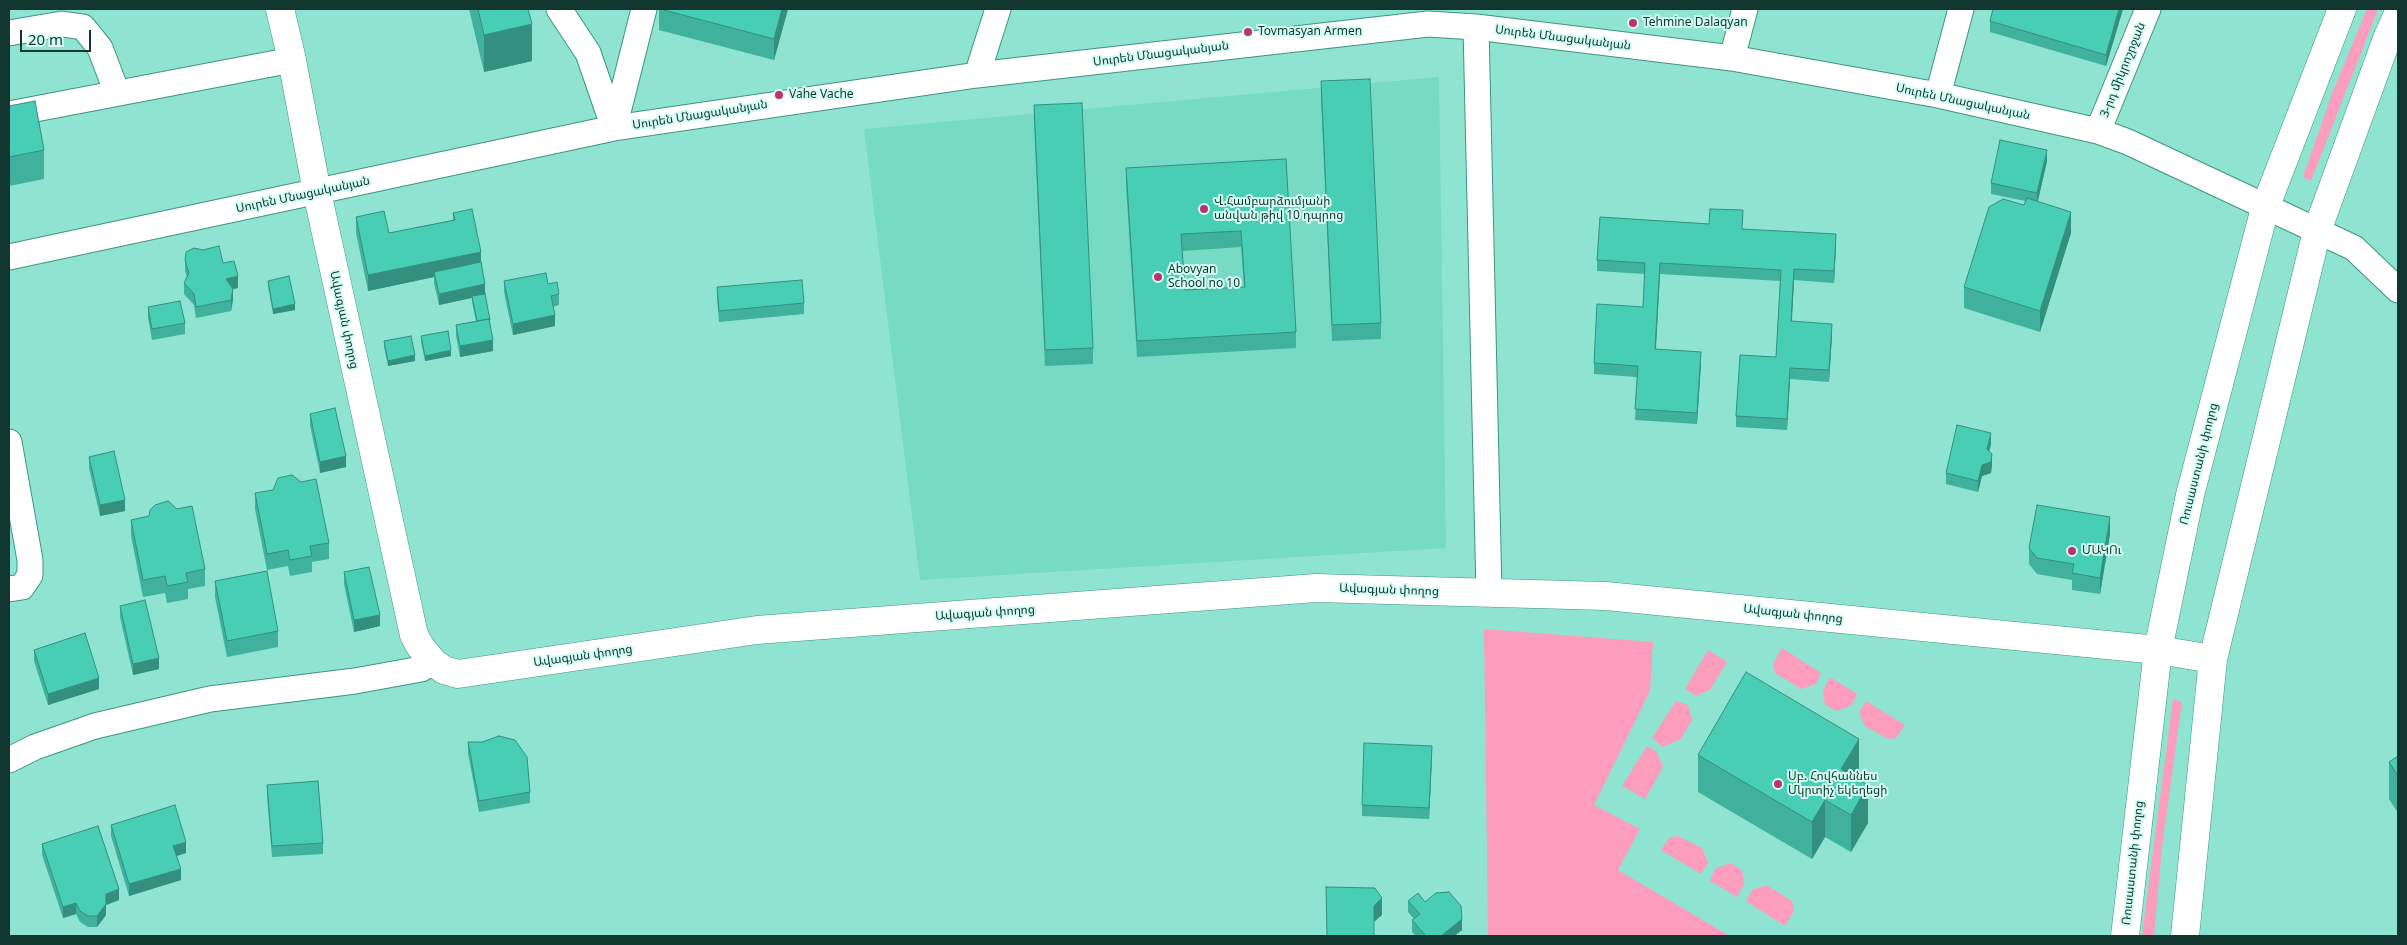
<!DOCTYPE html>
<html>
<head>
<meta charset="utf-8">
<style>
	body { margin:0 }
	#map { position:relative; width:2407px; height:945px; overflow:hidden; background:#8ee4d1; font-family:"Noto Sans",sans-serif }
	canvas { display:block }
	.frame { position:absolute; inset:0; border:10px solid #10362f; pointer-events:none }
	.scale { position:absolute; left:20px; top:30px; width:71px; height:22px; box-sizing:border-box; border:2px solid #10362f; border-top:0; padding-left:6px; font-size:15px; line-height:18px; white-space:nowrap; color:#10362f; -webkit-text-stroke:4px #d3fcf2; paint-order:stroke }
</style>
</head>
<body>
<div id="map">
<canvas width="2407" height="945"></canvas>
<div class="frame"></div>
<div class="scale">20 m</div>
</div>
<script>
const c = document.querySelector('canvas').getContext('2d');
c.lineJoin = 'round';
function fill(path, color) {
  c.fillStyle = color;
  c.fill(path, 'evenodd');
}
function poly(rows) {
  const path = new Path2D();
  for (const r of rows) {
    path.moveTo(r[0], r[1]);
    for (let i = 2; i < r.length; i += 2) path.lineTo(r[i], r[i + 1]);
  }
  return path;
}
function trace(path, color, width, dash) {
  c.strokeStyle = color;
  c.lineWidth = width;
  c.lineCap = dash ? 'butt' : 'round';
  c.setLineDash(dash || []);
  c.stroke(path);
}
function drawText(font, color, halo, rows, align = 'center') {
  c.font = font + ' "Noto Sans","Noto Sans Armenian",sans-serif';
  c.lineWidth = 4;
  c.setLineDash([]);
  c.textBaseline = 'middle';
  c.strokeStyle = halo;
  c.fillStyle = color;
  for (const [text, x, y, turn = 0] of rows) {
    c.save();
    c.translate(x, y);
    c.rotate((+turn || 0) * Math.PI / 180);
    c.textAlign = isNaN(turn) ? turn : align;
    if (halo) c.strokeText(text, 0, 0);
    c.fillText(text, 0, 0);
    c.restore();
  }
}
const built = poly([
	[1439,77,1446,548,920,580,864,129]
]);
const green = poly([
	[2367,9,2378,9,2311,181,2303,177,2333,91],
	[1484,629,1653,642,1650,691,1594,805,1640,829,1618,870,1728,935,1734,936,1488,936],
	[1782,648,1821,673,1816,684,1801,689,1775,673,1773,664],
	[1708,650,1727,662,1710,690,1696,696,1685,689],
	[1830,677,1857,694,1852,705,1837,711,1825,705,1823,690],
	[2173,699,2182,702,2162,847,2154,936,2142,936],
	[1676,701,1688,705,1692,720,1681,739,1663,747,1652,738],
	[1866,701,1905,725,1896,738,1888,739,1865,726,1859,712],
	[1647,746,1657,752,1663,767,1645,799,1622,786],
	[1678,836,1702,848,1708,863,1701,874,1661,850,1670,837],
	[1730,863,1742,870,1744,884,1737,897,1710,881,1715,869],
	[1766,885,1792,901,1794,910,1785,926,1746,901,1752,890]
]);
const street = poly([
	[559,9,588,53,614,128],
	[1476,27,1489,592],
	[9,33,62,24,83,27,100,48,117,93],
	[1732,58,1745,9],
	[977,75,998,9],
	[1938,95,1961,9],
	[9,114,292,60],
	[614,128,644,9],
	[2098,131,2148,9],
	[9,257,614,128,977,75,1428,24,1476,27,1732,58,1938,95,2098,131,2128,142,2354,248,2398,290],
	[9,442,30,560,30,575,22,587,9,589],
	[9,760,35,747,95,726,210,699,355,681,421,669,433,662]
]);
const secondary = poly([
	[280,9,292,60,317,192,414,635,420,646,433,662,444,670,458,674,757,630,1316,588,1606,596,2158,650,2213,659],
	[2125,936,2158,650,2190,495,2265,208,2342,9],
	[2185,936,2213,659,2317,231,2388,36,2398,14]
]);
const wall = poly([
	[469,9,528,9,532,61,484,72],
	[659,9,788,9,774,60,659,30],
	[1993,9,2123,9,2106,66,1990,32,1990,21],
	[1321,81,1381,323,1381,339,1332,341,1321,97],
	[1034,105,1093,348,1093,364,1045,366,1034,121],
	[9,106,44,150,44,179,9,186],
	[1286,159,1296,332,1296,348,1137,357,1126,185,1126,168],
	[1241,247,1244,287,1185,290,1182,251],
	[2047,161,2038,201,2071,233,2040,332,1964,308,1964,287,2024,205,2025,201,1991,194,1991,183],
	[453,213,481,262,490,325,493,351,460,357,456,336,456,325,476,321,472,302,472,298,439,305,434,283,434,277,368,291,356,233,356,217,389,233,453,220],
	[1743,229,1836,245,1834,283,1794,280,1792,321,1832,335,1829,382,1790,379,1787,430,1736,427,1736,416,1776,357,1780,281,1660,274,1656,349,1701,363,1697,424,1635,420,1637,377,1594,374,1594,363,1643,307,1645,274,1597,271,1597,260],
	[185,260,223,263,238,288,233,289,233,300,231,311,196,318,194,305,184,294,184,283,187,277,185,271],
	[268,281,295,310,273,314,268,286],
	[504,281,548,284,559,294,559,305,553,307,555,326,513,335,504,292],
	[717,287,804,303,804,314,719,322,717,298],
	[148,307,185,323,185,334,152,340,148,318],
	[421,336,451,356,425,361,421,342],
	[384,341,415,361,388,366,384,347],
	[310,414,346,467,320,473,310,425],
	[1991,444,1989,451,1992,465,1991,473,1982,476,1978,492,1946,484,1946,473],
	[89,457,125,511,100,516,89,468],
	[255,493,329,543,329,559,312,562,312,572,290,576,288,566,267,570,255,509],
	[131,520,205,569,205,586,188,589,188,599,167,603,165,593,143,597,131,536],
	[2110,534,2100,594,2072,590,2072,580,2037,574,2029,564,2029,548],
	[344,572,380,626,354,632,344,584],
	[215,581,278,631,278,647,227,657,215,597],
	[120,606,159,669,133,675,120,617],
	[34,650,99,689,48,705,34,661],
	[468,742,530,792,530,803,479,812,468,753],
	[1698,755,1859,776,1857,779,1868,823,1851,852,1825,837,1812,859,1698,792],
	[2398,756,2398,813,2389,799,2389,762],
	[1432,757,1429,819,1362,816,1362,805],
	[267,785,323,843,323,854,272,857,267,796],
	[111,825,186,853,177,856,181,880,129,896,111,836],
	[42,844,119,900,106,905,106,915,97,927,88,927,80,922,76,914,63,918,42,855],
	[1408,901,1425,902,1462,930,1454,936,1416,936,1412,932,1412,920,1414,919,1408,912]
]);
const shadedWall = poly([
	[782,9,788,9,774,60,774,39],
	[2119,9,2123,9,2106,66,2106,55],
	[532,24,532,61,484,72,484,35],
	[2047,150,2047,161,2037,204,2037,193],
	[2071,212,2071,233,2040,332,2040,311],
	[1836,234,1836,245,1834,283,1834,271],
	[481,252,481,268,434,272,434,277,368,291,368,275],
	[1660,263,1660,274,1655,360,1655,349],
	[1794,269,1794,280,1791,332,1791,321],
	[238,276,238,288,226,290,226,279],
	[485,284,485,295,439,305,439,294],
	[233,289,233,300,231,311,231,300],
	[295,304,295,310,273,314,273,309],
	[555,315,555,326,513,335,513,324],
	[1832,324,1832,335,1829,382,1829,370],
	[493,340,493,351,460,357,460,346],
	[451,350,451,356,425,361,425,356],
	[1701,352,1701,363,1697,424,1697,413],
	[415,355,415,361,388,366,388,361],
	[1790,368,1790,379,1787,430,1787,419],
	[1991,433,1991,444,1987,460,1987,449],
	[1992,454,1992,465,1991,473,1982,476,1978,492,1978,481,1982,465],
	[346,456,346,467,320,473,320,462],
	[125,500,125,511,100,516,100,505],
	[2110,517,2110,534,2100,594,2100,578],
	[380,615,380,626,354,632,354,620],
	[159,658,159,669,133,675,133,664],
	[99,678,99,689,48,705,48,694],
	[1859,739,1859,776,1841,806,1841,769],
	[1432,746,1432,757,1429,819,1429,808],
	[1868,785,1868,823,1851,852,1851,815],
	[1825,800,1825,837,1812,859,1812,822],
	[186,842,186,853,173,857,173,846],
	[181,869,181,880,129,896,129,884],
	[119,889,119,900,106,905,106,915,97,927,97,916,106,894],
	[1382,898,1382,915,1374,922,1374,906],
	[76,903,76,914,63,918,63,907],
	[1462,919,1462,930,1454,936,1441,936]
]);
const building = poly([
	[478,9,528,9,532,24,484,35,478,9],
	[660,9,782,9,774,39,660,9],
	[1993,9,2119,9,2106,55,1990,21,1993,9],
	[1370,79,1381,323,1332,325,1321,81,1370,79],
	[35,101,44,150,9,157,9,106,35,101],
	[1082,103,1093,348,1045,350,1034,105,1082,103],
	[2000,140,2047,150,2037,193,1991,183,2000,140],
	[1286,159,1296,332,1137,341,1126,168,1286,159],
	[1241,231,1245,287,1185,290,1181,234,1241,231],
	[2027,198,2071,212,2040,311,1964,287,1989,207,2003,199,2024,205,2027,198],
	[472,209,481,252,368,275,356,217,384,211,389,233,455,220,453,213,472,209],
	[1710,209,1743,210,1742,229,1836,234,1834,271,1794,269,1791,321,1832,324,1829,370,1790,368,1787,419,1736,416,1740,355,1776,357,1781,270,1660,263,1655,349,1701,352,1697,413,1635,409,1638,366,1594,363,1597,304,1643,307,1645,263,1597,260,1600,217,1709,224,1710,209],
	[219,246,223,263,234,261,238,276,226,279,233,289,231,300,196,307,194,294,184,283,189,273,185,260,186,252,194,248,203,250,219,246],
	[481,262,485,284,439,294,434,272,481,262],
	[546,273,548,284,557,282,559,294,551,296,555,315,513,324,504,281,546,273],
	[289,276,295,304,273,309,268,281,289,276],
	[802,280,804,303,719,311,717,287,802,280],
	[485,294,490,320,489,320,489,319,477,321,472,296,485,294],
	[180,301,185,323,152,329,148,307,180,301],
	[489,319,493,340,460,346,456,325,489,319],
	[448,331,451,350,425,356,421,336,448,331],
	[411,336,415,355,388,361,384,341,411,336],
	[335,408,346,456,320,462,310,414,335,408],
	[1957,425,1991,433,1987,449,1992,454,1991,462,1982,465,1978,481,1946,473,1957,425],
	[114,451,125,500,100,505,89,457,114,451],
	[292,475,301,482,316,479,329,543,310,546,312,556,290,560,288,550,267,554,255,493,273,490,278,478,292,475],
	[168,501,177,509,192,506,205,569,186,573,188,582,167,586,165,576,143,580,131,520,149,516,150,510,155,505,168,501],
	[2037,505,2110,517,2100,578,2072,573,2074,564,2037,558,2029,548,2037,505],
	[369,567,380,615,354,620,344,572,369,567],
	[267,571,278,631,227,641,215,581,267,571],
	[145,600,159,658,133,664,120,606,145,600],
	[85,633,99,678,48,694,34,650,85,633],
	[1746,672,1859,739,1841,769,1868,785,1851,815,1825,800,1812,822,1698,755,1746,672],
	[499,736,515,740,527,757,530,792,479,801,468,742,482,742,499,736],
	[1364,743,1432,746,1429,808,1362,805,1364,743],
	[2398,756,2398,776,2389,762,2398,756],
	[318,781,323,843,272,846,267,785,318,781],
	[175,805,186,842,173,846,181,869,129,884,111,825,175,805],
	[98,826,119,889,106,894,106,904,97,916,88,916,80,911,76,903,63,907,42,844,98,826],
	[1326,887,1375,888,1382,898,1374,906,1374,936,1327,936,1326,887],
	[1449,892,1461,906,1462,919,1441,936,1426,936,1412,920,1420,914,1408,901,1418,893,1425,902,1436,893,1449,892]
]);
const markers = [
	[1633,23,5,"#bc326e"],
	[1248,32,5,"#bc326e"],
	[779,95,5,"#bc326e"],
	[1204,209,5,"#bc326e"],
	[1158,277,5,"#bc326e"],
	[2072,551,5,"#bc326e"],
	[1778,784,5,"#bc326e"]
];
const poiNames = [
	["Tehmine Dalaqyan",1643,23],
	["Tovmasyan Armen",1258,32],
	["Vahe Vache",789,95],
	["Վ.Համբարձումյանի",1214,202],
	["անվան թիվ 10 դպրոց",1214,216],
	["Abovyan",1168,270],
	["School no 10",1168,284],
	["ՄԱԿՈւ",2082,551],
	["Սբ. Հովհաննես",1788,777],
	["Մկրտիչ եկեղեցի",1788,791]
];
const streetNames = [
	["Սուրեն Մնացականյան",1563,38,7],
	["Սուրեն Մնացականյան",1161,54,-7],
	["3-րդ միկրոշրջան",2123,70,-68],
	["Սուրեն Մնացականյան",1963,102,12],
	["Սուրեն Մնացականյան",700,115,-9],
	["Սուրեն Մնացականյան",303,195,-12],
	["Ավագյան փողոց",344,320,78],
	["Ռուսաստանի փողոց",2199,464,-76],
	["Ավագյան փողոց",1389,590,2],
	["Ավագյան փողոց",985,613,-4],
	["Ավագյան փողոց",1793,614,6],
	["Ավագյան փողոց",583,656,-8],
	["Ռուսաստանի փողոց",2133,863,-84]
];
fill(built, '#77dac5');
fill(green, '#fd9dbd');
trace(street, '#3c9584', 27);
trace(secondary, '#3c9584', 29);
trace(street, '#fff', 25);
trace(secondary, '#fff', 28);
fill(wall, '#3fb19d');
fill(shadedWall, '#33907f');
fill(building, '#49ceb6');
trace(building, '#33907f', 1);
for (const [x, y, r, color] of markers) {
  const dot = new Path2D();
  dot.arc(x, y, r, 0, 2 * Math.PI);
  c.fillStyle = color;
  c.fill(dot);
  trace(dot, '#d3fcf2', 2);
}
drawText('12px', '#10362f', '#d3fcf2', poiNames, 'left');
drawText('12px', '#10362f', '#d3fcf2', streetNames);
</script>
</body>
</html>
